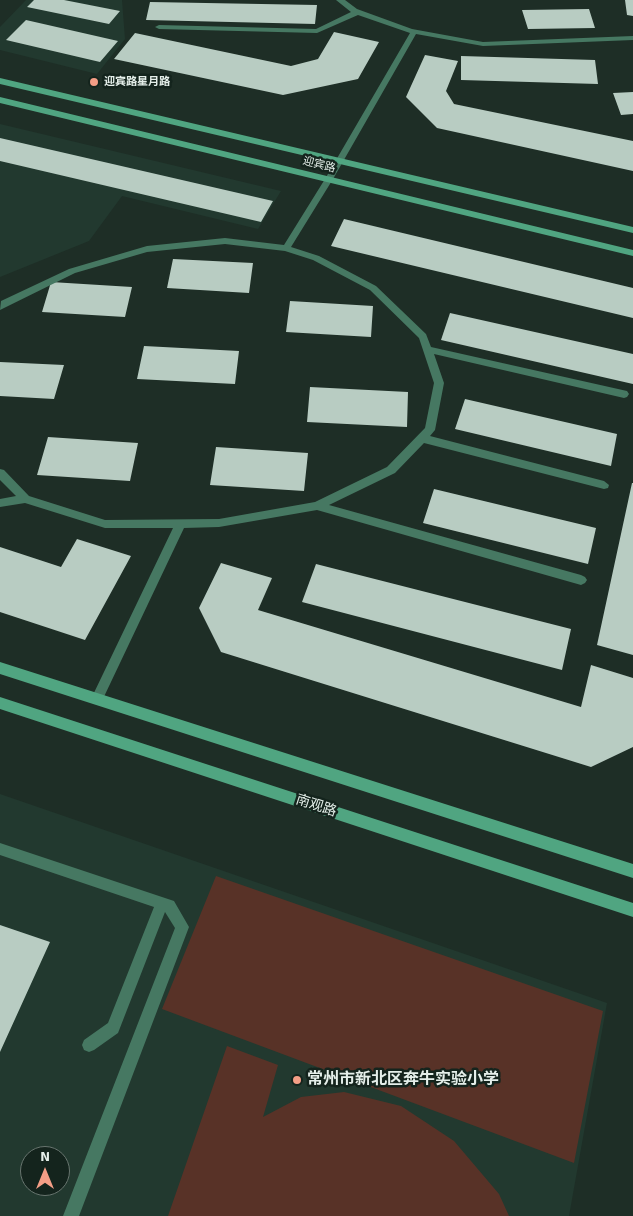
<!DOCTYPE html>
<html>
<head>
<meta charset="utf-8">
<style>
	body { margin:0 }
	#map { position:relative; width:633px; height:1216px; overflow:hidden; background:#1e2e26; font-family:Signika,sans-serif }
	canvas { display:block }
	.north { position:absolute; left:20px; top:1146px; width:50px; height:50px; box-sizing:border-box; background:#14241d; border:1px solid #68756f; border-radius:50%; rotate:0deg; font-size:14px; font-weight:700; line-height:20px; text-align:center; color:#e5efea }
	.north::after { content:''; display:block; margin:auto; width:18px; height:22px; background:#f49e86; clip-path:polygon(50% 0,100% 100%,50% 72%,0 100%) }
</style>
</head>
<body>
<div id="map">
<canvas width="633" height="1216"></canvas>
<div class="north">N</div>
</div>
<script>
const c = document.querySelector('canvas').getContext('2d');
c.lineJoin = 'round';
function fill(path, color) {
  c.fillStyle = color;
  c.fill(path, 'evenodd');
}
function poly(rows) {
  const path = new Path2D();
  for (const r of rows) {
    path.moveTo(r[0], r[1]);
    for (let i = 2; i < r.length; i += 2) path.lineTo(r[i], r[i + 1]);
  }
  return path;
}
function trace(path, color, width, dash) {
  c.strokeStyle = color;
  c.lineWidth = width;
  c.lineCap = dash ? 'butt' : 'round';
  c.setLineDash(dash || []);
  c.stroke(path);
}
function drawText(font, color, halo, rows, align = 'center') {
  c.font = font + ' Signika,"Noto Sans SC",sans-serif';
  c.lineWidth = 5;
  c.setLineDash([]);
  c.textBaseline = 'middle';
  c.strokeStyle = halo;
  c.fillStyle = color;
  for (const [text, x, y, turn = 0] of rows) {
    c.save();
    c.translate(x, y);
    c.rotate((+turn || 0) * Math.PI / 180);
    c.textAlign = isNaN(turn) ? turn : align;
    if (halo) c.strokeText(text, 0, 0);
    c.fillText(text, 0, 0);
    c.restore();
  }
}
const built = poly([
	[26,0,122,0,125,39,97,74,0,50,0,27],
	[0,124,281,191,258,229,122,196,89,241,0,277],
	[0,794,607,1003,569,1216,0,1216],
	[30,1156,60,1156,60,1186,30,1186]
]);
const green = poly([
	[216,876,603,1011,574,1163,162,1009],
	[227,1046,278,1065,263,1117,301,1097,344,1092,401,1106,454,1141,499,1194,509,1216,168,1216]
]);
const building = poly([
	[34,0,64,0,120,11,109,24,27,7],
	[625,0,633,0,633,16,627,15],
	[150,2,317,5,315,24,146,20],
	[589,9,595,28,528,29,522,10],
	[26,20,118,41,100,62,6,40],
	[334,32,379,42,358,79,283,95,114,59,135,33,291,66,318,59],
	[425,55,458,61,446,91,454,104,633,141,633,171,437,128,406,97],
	[461,56,595,60,598,84,461,80],
	[633,92,633,114,621,115,613,93],
	[0,138,273,201,261,222,0,161],
	[344,219,633,288,633,318,331,246],
	[173,259,253,263,249,293,167,288],
	[51,282,132,287,125,317,42,312],
	[290,301,373,306,371,337,286,332],
	[450,313,633,354,633,384,441,340],
	[144,346,239,351,235,384,137,379],
	[0,362,64,365,54,399,0,396],
	[310,387,408,392,407,427,307,422],
	[465,399,617,434,611,466,455,429],
	[48,437,138,443,130,481,37,475],
	[216,447,308,453,304,491,210,485],
	[632,483,633,483,633,655,597,645],
	[434,489,596,528,588,564,423,523],
	[77,539,131,556,85,640,0,612,0,547,61,567],
	[221,563,272,578,258,610,581,707,591,665,633,678,633,747,591,767,221,652,199,608],
	[316,564,571,629,562,670,302,602],
	[0,925,50,942,0,1052]
]);
const lane = poly([
	[336,0,345,0,357,9,412,29,483,42,633,36,633,40,483,46,416,34,333,179,291,247,319,256,376,286,426,334,431,347,627,391,629,394,627,397,624,398,434,354,444,383,435,430,430,436,604,481,609,485,608,488,604,489,424,443,395,473,329,505,581,575,585,577,587,580,585,583,581,585,317,510,219,527,184,528,101,703,97,704,93,703,91,699,173,528,105,528,25,503,0,507,0,499,16,496,0,480,0,469,4,470,29,496,105,520,219,519,315,502,387,467,425,428,434,383,419,338,370,290,313,260,285,251,225,244,147,252,75,273,0,310,1,301,69,269,147,246,225,238,284,245,325,179,410,33,358,15,317,33,159,29,155,27,159,25,316,29,351,12,336,0],
	[0,843,174,901,189,927,79,1216,63,1216,175,928,165,912,118,1033,94,1050,89,1052,84,1050,82,1045,84,1040,108,1023,154,907,0,855,0,843]
]);
const secondary = poly([
	[0,78,633,227,633,233,0,84,0,78],
	[0,97,633,250,633,256,0,103,0,97],
	[0,662,633,864,633,878,0,674,0,662],
	[0,697,633,903,633,917,0,709,0,697]
]);
const markers = [
	[94,82,5,"#f49e86"],
	[297,1080,5,"#f49e86"]
];
const farPoinames = [
	["迎宾路星月路",104,82]
];
const farStreetnames = [
	["迎宾路",319,165,14]
];
const streetNames = [
	["南观路",316,806,18]
];
const nearPoinames = [
	["常州市新北区奔牛实验小学",307,1080]
];
fill(built, '#22392f');
fill(green, '#583227');
fill(building, '#b8ccc2');
fill(lane, '#467862');
fill(secondary, '#50a581');
for (const [x, y, r, color] of markers) {
  const dot = new Path2D();
  dot.arc(x, y, r, 0, 2 * Math.PI);
  c.fillStyle = color;
  c.fill(dot);
  trace(dot, '#14241d', 2);
}
drawText('bold 11px', '#e5efea', '#14241d', farPoinames, 'left');
drawText('11px', '#e5efea', '#14241d', farStreetnames);
drawText('14px', '#e5efea', '#14241d', streetNames);
drawText('bold 16px', '#e5efea', '#14241d', nearPoinames, 'left');
</script>
</body>
</html>
